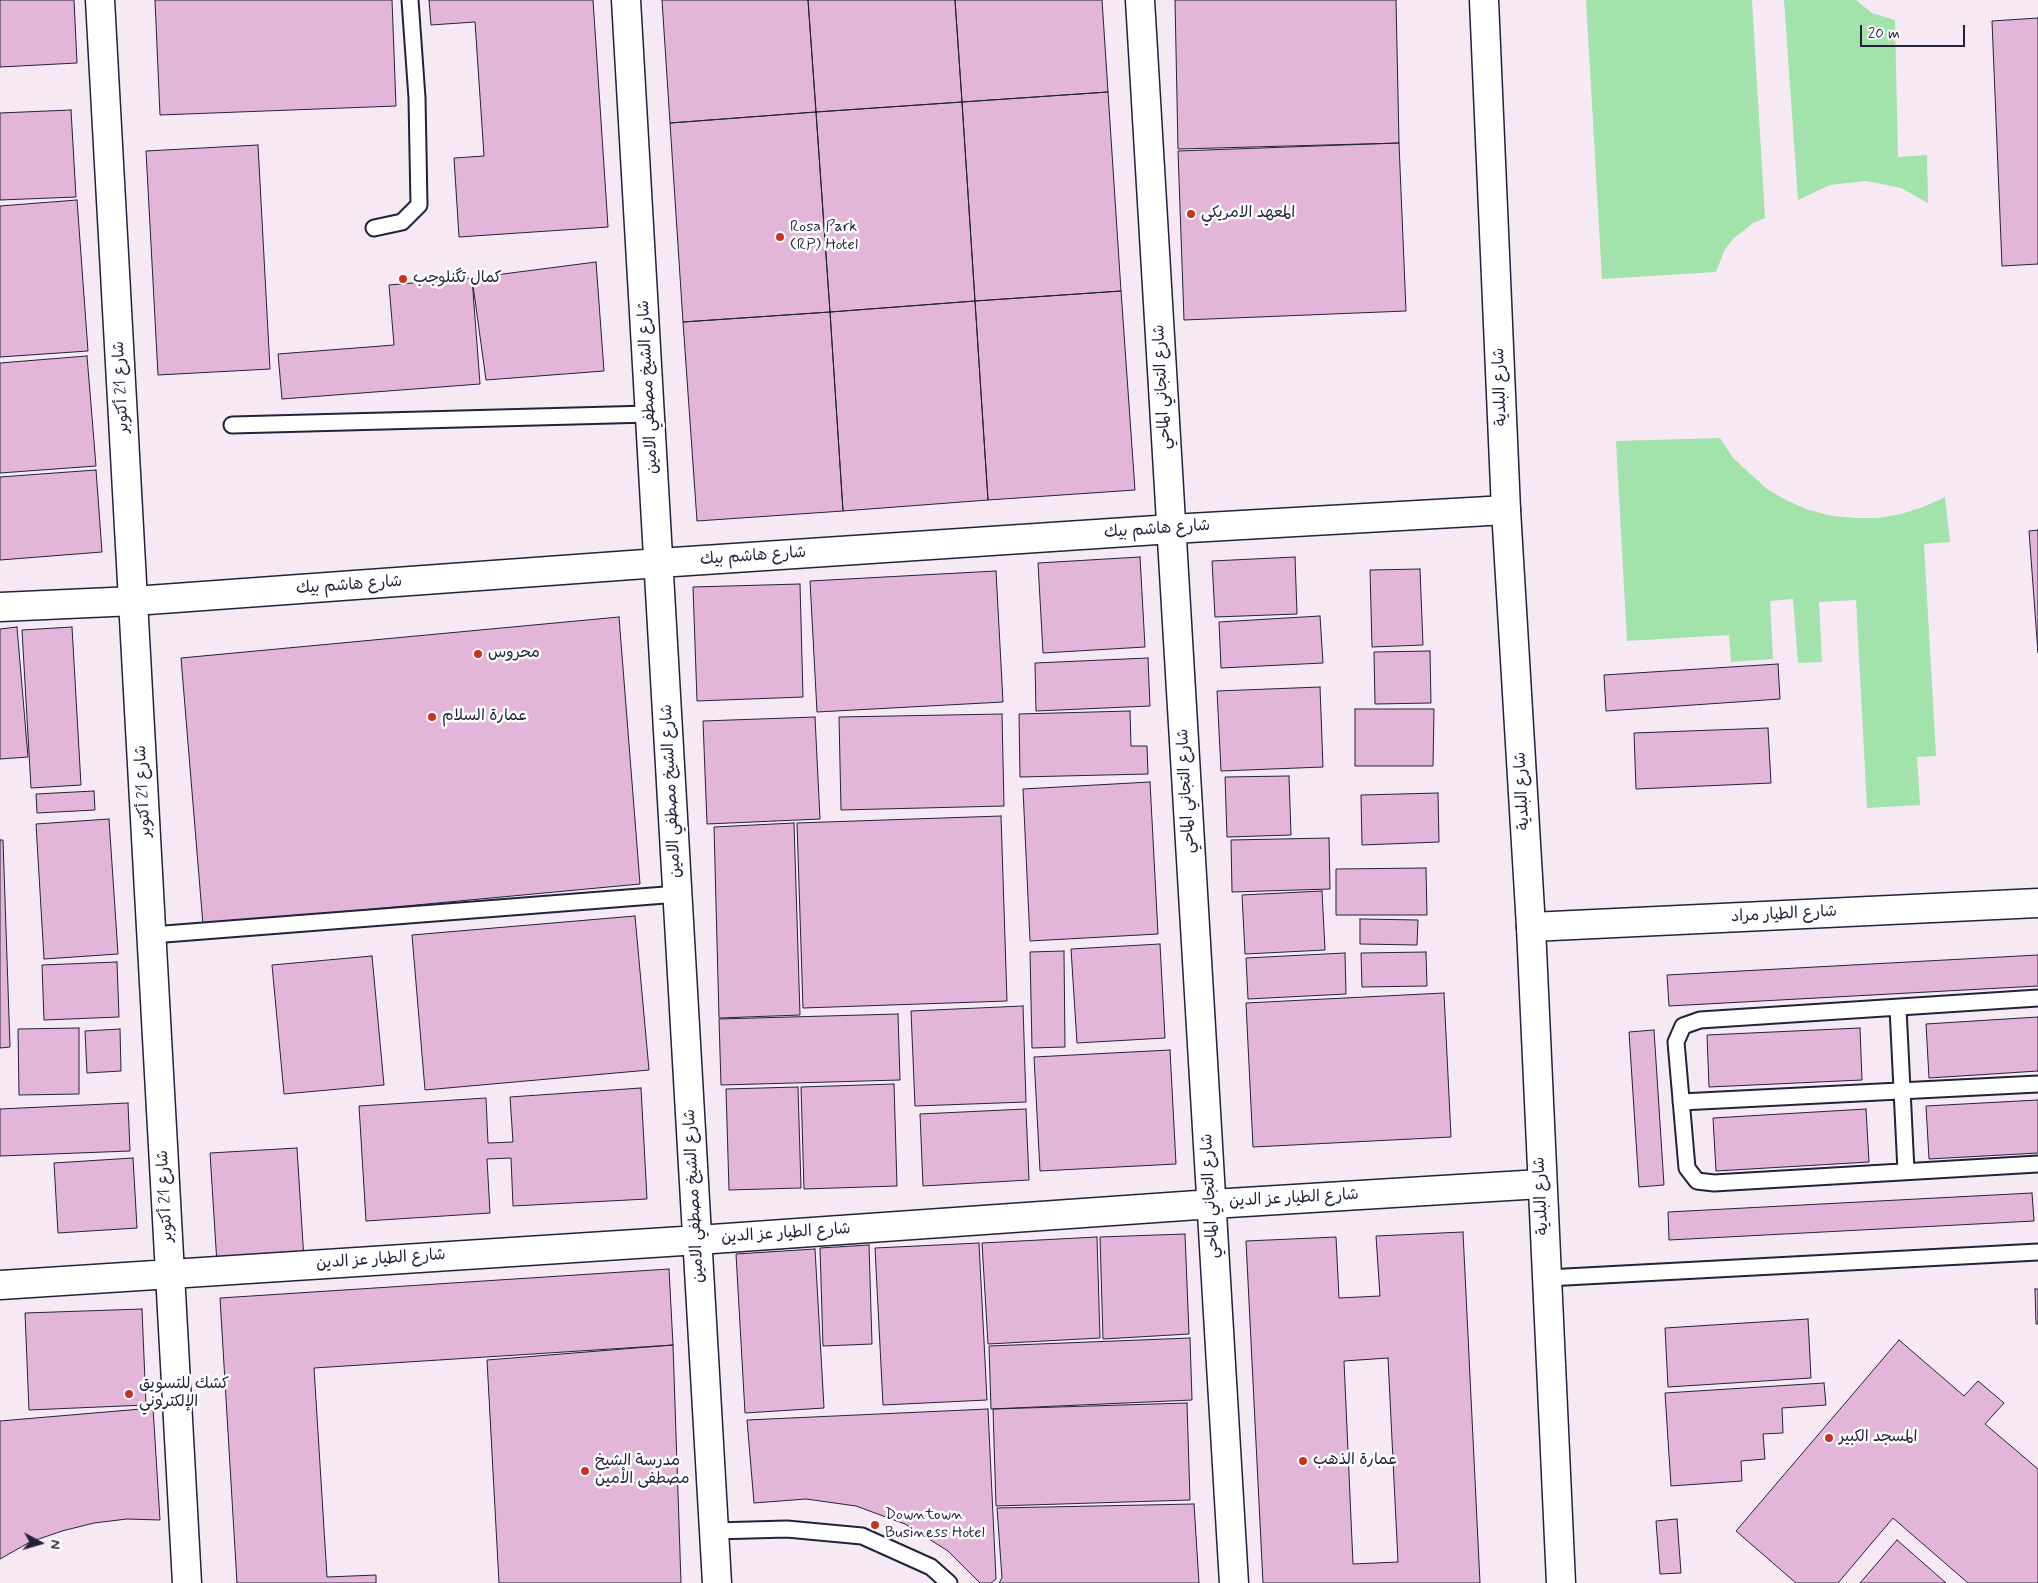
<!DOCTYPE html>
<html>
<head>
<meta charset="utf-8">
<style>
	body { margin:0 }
	#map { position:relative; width:2038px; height:1583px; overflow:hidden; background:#f6e9f4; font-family:Mynerve,sans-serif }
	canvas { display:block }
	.north { position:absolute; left:15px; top:1518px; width:50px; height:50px; -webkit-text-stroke:4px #fff; paint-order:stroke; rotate:96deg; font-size:14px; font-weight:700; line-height:20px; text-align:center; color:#22223b }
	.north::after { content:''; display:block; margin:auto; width:18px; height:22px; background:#22223b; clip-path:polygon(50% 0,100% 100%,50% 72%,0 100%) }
	.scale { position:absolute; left:1860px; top:25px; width:105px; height:22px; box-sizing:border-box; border:2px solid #22223b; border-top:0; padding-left:6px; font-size:15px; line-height:18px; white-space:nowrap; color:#22223b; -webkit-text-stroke:4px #fff; paint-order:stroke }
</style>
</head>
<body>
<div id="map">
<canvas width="2038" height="1583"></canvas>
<div class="north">N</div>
<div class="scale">20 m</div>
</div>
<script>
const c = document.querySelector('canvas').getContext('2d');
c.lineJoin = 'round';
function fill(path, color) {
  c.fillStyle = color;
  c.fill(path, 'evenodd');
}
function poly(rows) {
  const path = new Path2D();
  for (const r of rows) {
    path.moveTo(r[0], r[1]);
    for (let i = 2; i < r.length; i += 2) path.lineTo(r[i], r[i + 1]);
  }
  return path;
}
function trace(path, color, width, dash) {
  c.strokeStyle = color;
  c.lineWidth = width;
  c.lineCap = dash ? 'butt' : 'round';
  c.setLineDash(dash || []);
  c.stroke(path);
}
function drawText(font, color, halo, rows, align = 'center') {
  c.font = font + ' Mynerve,"Playpen Sans Arabic",sans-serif';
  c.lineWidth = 5;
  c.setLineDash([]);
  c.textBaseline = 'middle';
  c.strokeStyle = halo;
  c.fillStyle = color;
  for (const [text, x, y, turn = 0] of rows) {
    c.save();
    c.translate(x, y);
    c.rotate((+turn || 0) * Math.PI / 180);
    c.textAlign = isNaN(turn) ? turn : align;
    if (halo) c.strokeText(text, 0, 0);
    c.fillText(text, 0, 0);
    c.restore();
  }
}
const green = poly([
	[1586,0,1752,0,1765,218,1753,223,1733,239,1725,249,1716,272,1602,279],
	[1784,0,1856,0,1872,13,1895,20,1898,157,1927,155,1928,203,1901,188,1866,181,1830,185,1798,200],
	[1720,438,1733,458,1767,489,1788,501,1809,510,1832,516,1855,518,1878,518,1901,514,1923,507,1945,497,1950,542,1924,544,1936,756,1917,757,1920,805,1867,808,1856,600,1819,602,1822,662,1798,663,1793,599,1770,601,1773,659,1731,662,1729,635,1627,641,1616,441]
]);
const building = poly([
	[0,0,74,0,77,63,0,67,0,0],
	[155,0,392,0,396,106,160,115,155,0],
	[429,0,593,0,608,227,459,237,454,158,484,156,475,22,431,25,429,0],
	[662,0,808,0,816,112,670,123,662,0],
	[808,0,955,0,962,102,816,112,808,0],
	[955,0,1102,0,1108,92,962,102,955,0],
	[1175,0,1396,0,1399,143,1178,149,1175,0],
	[2038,18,2038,264,2002,266,1992,21,2038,18],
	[1108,92,1121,291,975,301,962,102,1108,92],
	[962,102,975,301,830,312,816,112,962,102],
	[71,110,76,197,0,200,0,113,71,110],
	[816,112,830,312,683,322,670,123,816,112],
	[1399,143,1406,311,1184,320,1178,151,1399,143],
	[258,145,270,369,158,375,146,151,258,145],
	[77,200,88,351,0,357,0,206,77,200],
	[596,262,604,371,486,380,472,278,596,262],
	[472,278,480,384,282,399,278,354,394,345,389,285,472,278],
	[1121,291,1135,490,988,500,975,301,1121,291],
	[975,301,988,500,843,511,830,312,975,301],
	[830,312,843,511,697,521,683,322,830,312],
	[87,356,96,466,0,473,0,363,87,356],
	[96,470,102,552,0,560,0,477,96,470],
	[2038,530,2038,653,2029,531,2038,530],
	[1140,557,1145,647,1043,653,1038,563,1140,557],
	[1295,557,1297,614,1215,617,1212,561,1295,557],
	[1420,569,1423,645,1372,647,1370,570,1420,569],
	[996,571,1003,702,817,712,810,581,996,571],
	[800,584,803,697,697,701,693,587,800,584],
	[1320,616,1323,663,1221,668,1219,622,1320,616],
	[619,617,640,884,203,925,181,658,619,617],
	[17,627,28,757,0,759,0,629,17,627],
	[72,627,81,785,31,788,22,630,72,627],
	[1430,651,1431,703,1375,704,1374,652,1430,651],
	[1148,658,1150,706,1036,711,1035,663,1148,658],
	[1778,664,1780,699,1606,711,1604,675,1778,664],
	[1320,687,1323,767,1221,771,1217,691,1320,687],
	[1355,709,1434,709,1433,766,1355,766,1355,709],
	[1130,711,1131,746,1147,746,1148,774,1020,777,1019,714,1130,711],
	[1002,714,1004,806,841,810,839,717,1002,714],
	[815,717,820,819,707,824,703,721,815,717],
	[1768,728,1771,783,1636,789,1634,733,1768,728],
	[1289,776,1291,835,1227,837,1225,777,1289,776],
	[1150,782,1158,934,1030,941,1023,789,1150,782],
	[94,791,95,810,37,813,36,794,94,791],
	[1438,793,1439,842,1362,845,1361,795,1438,793],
	[1001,816,1007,1001,803,1008,797,823,1001,816],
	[109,819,118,954,44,959,36,824,109,819],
	[794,823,800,1015,719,1018,714,827,794,823],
	[1329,838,1330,889,1232,892,1231,840,1329,838],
	[0,840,3,840,10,1047,0,1048,0,840],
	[1426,868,1427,915,1336,915,1336,869,1426,868],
	[1322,891,1325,950,1245,954,1242,895,1322,891],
	[635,916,649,1070,425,1090,412,935,635,916],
	[1360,919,1418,920,1417,945,1360,944,1360,919],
	[1160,944,1165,1038,1077,1043,1071,949,1160,944],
	[1064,951,1065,1047,1032,1048,1030,952,1064,951],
	[1426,952,1427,986,1362,987,1361,953,1426,952],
	[1345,953,1346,994,1248,999,1246,958,1345,953],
	[2038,955,2038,986,1669,1006,1667,975,2038,955],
	[372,956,384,1085,284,1094,272,965,372,956],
	[117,962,119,1017,44,1020,42,965,117,962],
	[1444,993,1451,1137,1253,1147,1246,1003,1444,993],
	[1023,1006,1026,1102,915,1106,911,1011,1023,1006],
	[898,1014,900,1080,721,1085,719,1019,898,1014],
	[2038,1017,2038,1071,1929,1078,1926,1024,2038,1017],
	[79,1028,79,1094,19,1095,18,1029,79,1028],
	[1860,1028,1862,1080,1709,1087,1707,1035,1860,1028],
	[120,1029,121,1071,87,1073,85,1031,120,1029],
	[1654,1030,1664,1185,1639,1187,1629,1032,1654,1030],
	[1170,1050,1176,1164,1040,1171,1034,1057,1170,1050],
	[894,1084,897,1186,804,1189,801,1087,894,1084],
	[798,1087,801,1188,729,1190,726,1089,798,1087],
	[641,1088,647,1199,513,1206,511,1158,487,1159,490,1213,366,1221,359,1106,486,1098,488,1143,513,1142,510,1097,641,1088],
	[2038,1100,2038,1153,1929,1159,1926,1106,2038,1100],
	[128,1103,130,1151,0,1156,0,1109,128,1103],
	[1026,1109,1029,1180,923,1186,920,1114,1026,1109],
	[1866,1109,1869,1162,1716,1171,1713,1118,1866,1109],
	[297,1148,304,1260,217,1264,210,1153,297,1148],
	[133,1158,137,1228,58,1233,54,1163,133,1158],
	[2032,1193,2034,1221,1669,1240,1668,1212,2032,1193],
	[1463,1232,1480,1583,1263,1583,1246,1241,1336,1237,1339,1298,1380,1296,1376,1236,1463,1232],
	[1388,1358,1398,1562,1353,1564,1344,1361,1388,1358],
	[1185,1234,1189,1334,1103,1339,1100,1237,1185,1234],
	[1097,1237,1100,1338,988,1344,982,1243,1097,1237],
	[979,1243,987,1400,883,1405,875,1248,979,1243],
	[869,1245,872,1344,823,1346,820,1248,869,1245],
	[815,1249,824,1408,745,1413,736,1254,815,1249],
	[669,1269,673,1345,314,1368,327,1577,376,1575,376,1583,237,1583,220,1298,669,1269],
	[2035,1289,2038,1289,2038,1324,2036,1324,2035,1289],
	[142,1309,146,1405,29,1410,25,1313,142,1309],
	[1808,1319,1811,1378,1668,1387,1665,1328,1808,1319],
	[1190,1338,1192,1400,991,1409,989,1346,1190,1338],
	[1899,1340,1964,1396,1978,1381,2004,1403,1985,1424,2038,1469,2038,1583,1968,1583,1893,1518,1838,1583,1796,1583,1736,1531,1899,1340],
	[673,1345,681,1583,499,1583,487,1360,673,1345],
	[1824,1383,1826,1405,1782,1408,1783,1433,1763,1434,1765,1459,1741,1461,1742,1481,1671,1486,1665,1393,1824,1383],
	[1187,1403,1190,1500,996,1506,993,1409,1187,1403],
	[153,1408,160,1520,127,1519,94,1523,62,1531,30,1542,0,1559,0,1421,153,1408],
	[988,1409,996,1579,991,1583,980,1583,948,1551,905,1524,856,1506,806,1499,754,1503,747,1420,988,1409],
	[1194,1504,1199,1583,999,1583,1002,1578,997,1508,1194,1504],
	[1677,1519,1681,1573,1660,1574,1656,1521,1677,1519],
	[1897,1540,1946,1583,1860,1583,1897,1540]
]);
const service = poly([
	[374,228,402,222,419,205,417,98,410,0],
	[232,425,650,414],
	[152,935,678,894],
	[2038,998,1700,1020,1683,1026,1676,1042,1687,1168,1697,1181,1714,1183,2038,1164],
	[1898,1008,1906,1171],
	[1681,1102,2038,1084],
	[1547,1278,2038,1252],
	[714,1531,787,1529,862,1536,931,1567,949,1583]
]);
const minor = poly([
	[100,0,187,1583],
	[626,0,717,1583],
	[1140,0,1234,1583],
	[0,607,134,601,659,563,1172,529,1506,510],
	[1531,927,2038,903],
	[0,1285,698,1240,1212,1204,1541,1184]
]);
const tertiary = poly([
	[1484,0,1506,510,1531,927,1561,1583]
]);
const markers = [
	[1191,214,5,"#c8321e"],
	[780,237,5,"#c8321e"],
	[403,279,5,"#c8321e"],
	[478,654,5,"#c8321e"],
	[432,717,5,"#c8321e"],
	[129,1394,5,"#c8321e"],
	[1829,1438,5,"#c8321e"],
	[1303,1461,5,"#c8321e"],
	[585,1471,5,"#c8321e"],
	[875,1525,5,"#c8321e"]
];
const poiNames = [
	["المعهد الامريكي",1201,214],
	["Rosa Park",790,228],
	["(RP) Hotel",790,246],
	["كمال تگنلوجب",413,279],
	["محروس",488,654],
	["عمارة السلام",442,717],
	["كشك للتسويق",139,1385],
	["الإلكتروني",139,1403],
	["المسجد الكبير",1839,1438],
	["عمارة الذهب",1313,1461],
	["مدرسة الشيخ",595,1462],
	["مصطفى الأمين",595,1480],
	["Downtown",885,1516],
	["Business Hotel",885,1534]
];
const streetNames = [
	["شارع 21 أكتوبر",122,387,-93],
	["شارع الشيخ مصطفي الامين",649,387,-93],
	["شارع التجاني الماحي",1163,387,-93],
	["شارع البلدية",1501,387,-92],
	["شارع هاشم بيك",1157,530,-4],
	["شارع هاشم بيك",753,557,-4],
	["شارع هاشم بيك",349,586,-4],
	["شارع 21 أكتوبر",144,791,-93],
	["شارع الشيخ مصطفي الامين",672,791,-93],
	["شارع التجاني الماحي",1187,791,-93],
	["شارع البلدية",1523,791,-93],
	["شارع الطيار مراد",1784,915,-3],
	["شارع 21 أكتوبر",166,1196,-93],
	["شارع الشيخ مصطفي الامين",695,1196,-93],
	["شارع التجاني الماحي",1211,1196,-93],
	["شارع البلدية",1542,1196,-93],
	["شارع الطيار عز الدين",1294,1199,-3],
	["شارع الطيار عز الدين",786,1234,-4],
	["شارع الطيار عز الدين",381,1260,-4]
];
fill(green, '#a2e3ac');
fill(building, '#e2b5d9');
trace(building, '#22223b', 1);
trace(service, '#22223b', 19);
trace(minor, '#22223b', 31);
trace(tertiary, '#22223b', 31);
trace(service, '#fff', 15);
trace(minor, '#fff', 28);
trace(tertiary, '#fff', 28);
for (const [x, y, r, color] of markers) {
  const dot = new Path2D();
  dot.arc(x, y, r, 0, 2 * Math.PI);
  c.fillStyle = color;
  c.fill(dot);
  trace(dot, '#fff', 2);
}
drawText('16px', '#22223b', '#fff', poiNames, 'left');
drawText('16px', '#22223b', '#fff', streetNames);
</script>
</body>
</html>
